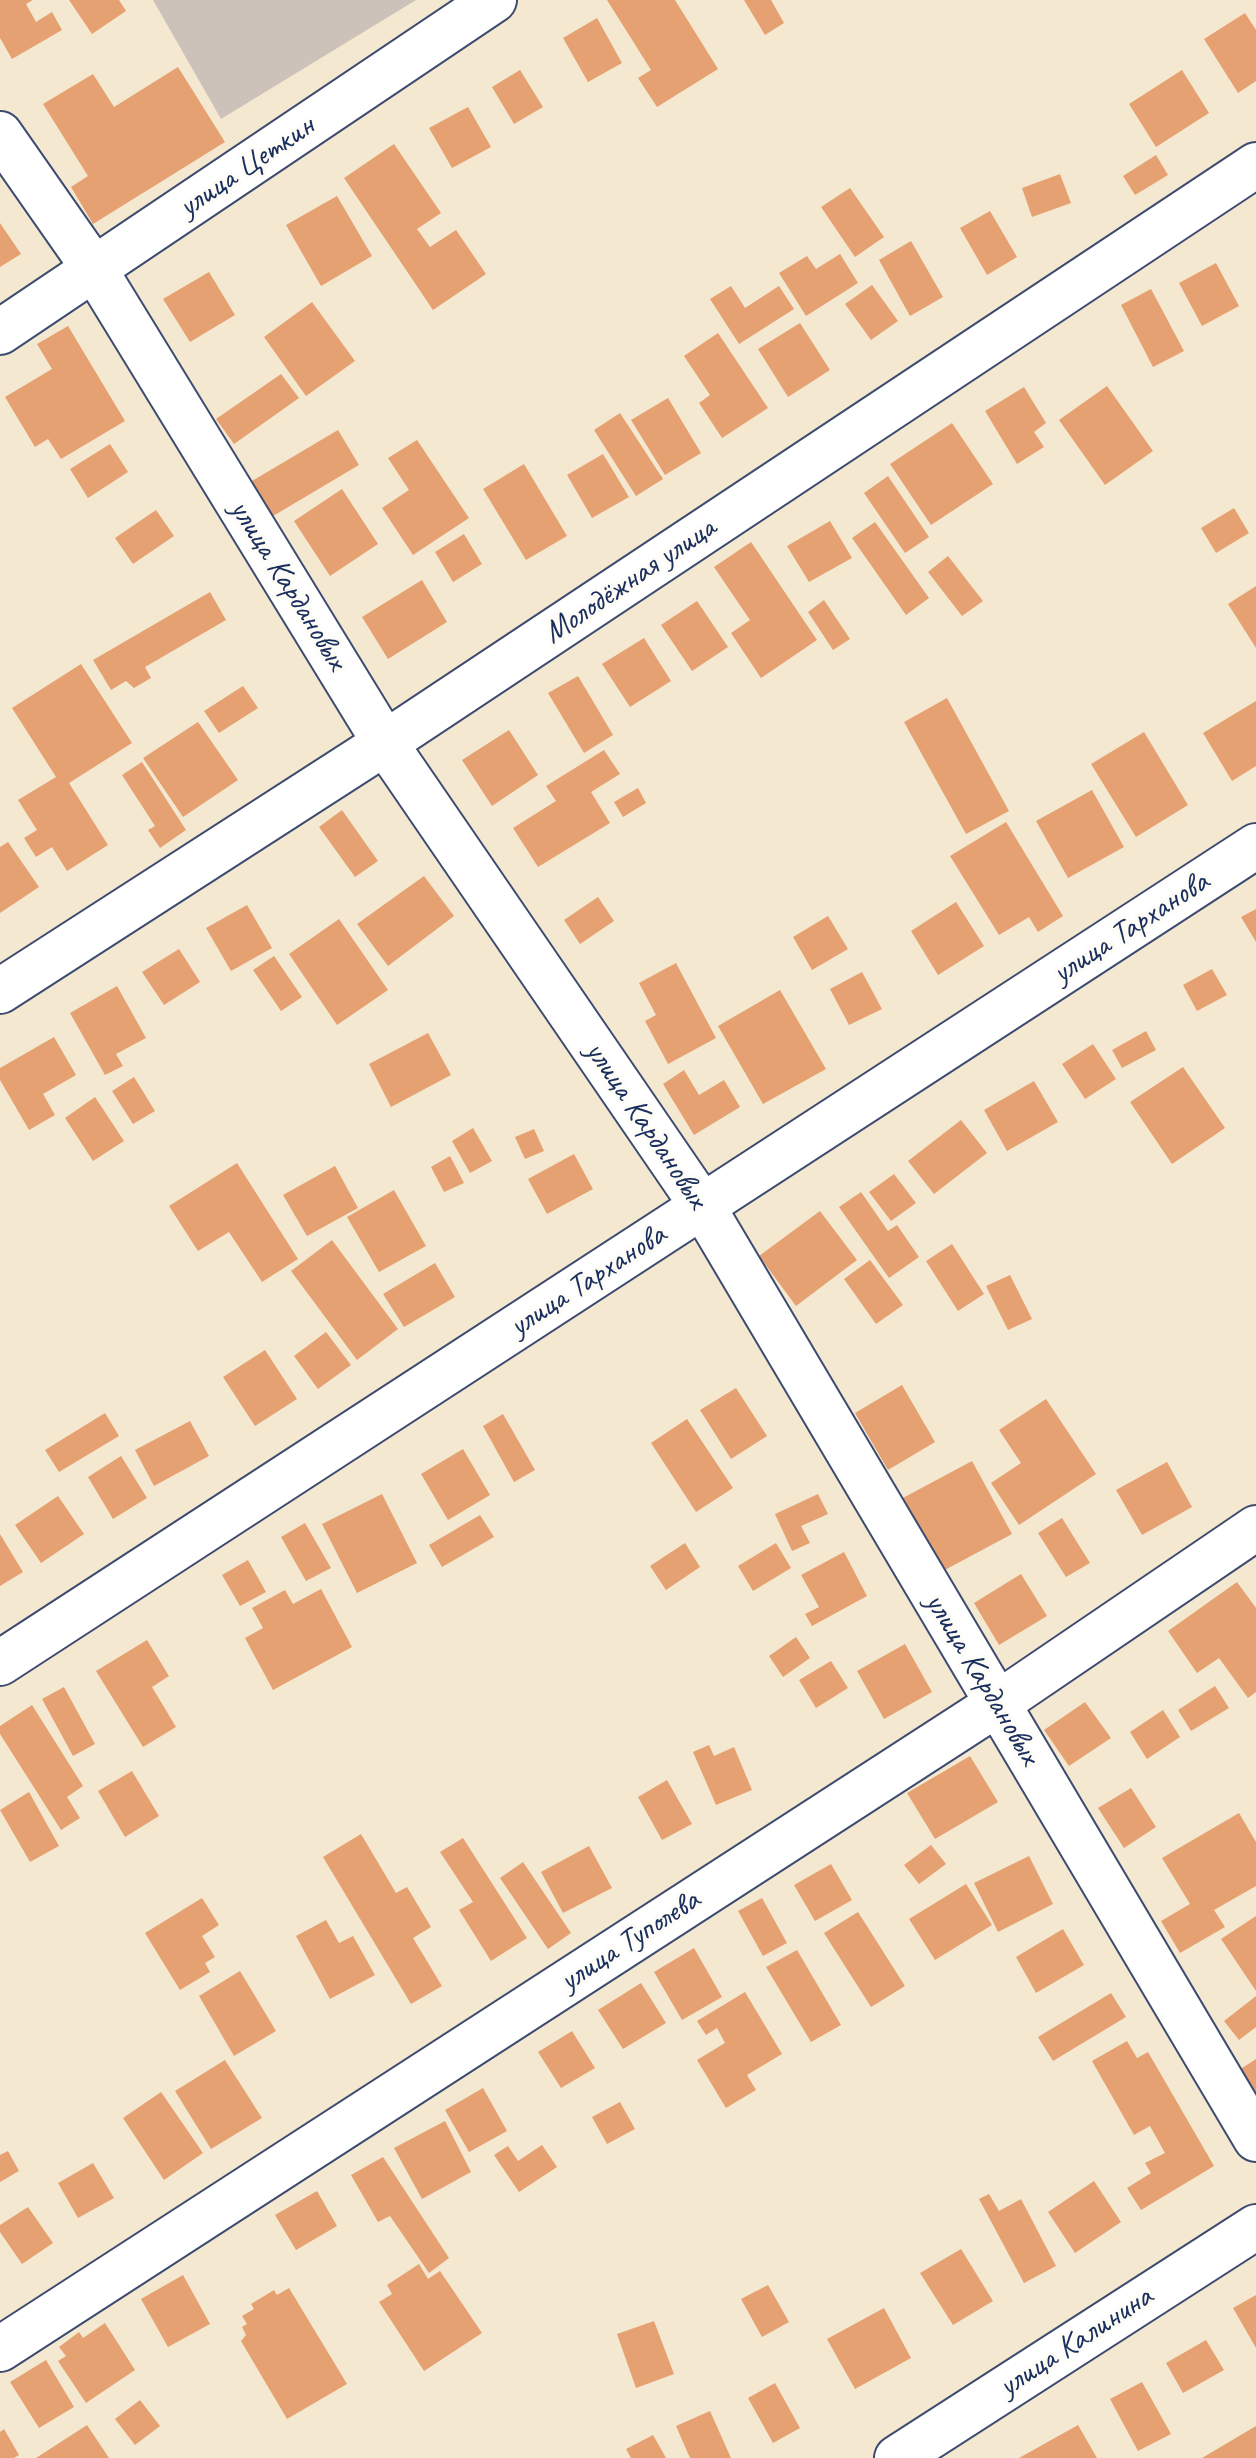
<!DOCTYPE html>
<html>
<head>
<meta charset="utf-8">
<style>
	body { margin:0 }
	canvas { display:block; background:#f4e8d0 }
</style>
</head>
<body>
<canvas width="1256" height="2458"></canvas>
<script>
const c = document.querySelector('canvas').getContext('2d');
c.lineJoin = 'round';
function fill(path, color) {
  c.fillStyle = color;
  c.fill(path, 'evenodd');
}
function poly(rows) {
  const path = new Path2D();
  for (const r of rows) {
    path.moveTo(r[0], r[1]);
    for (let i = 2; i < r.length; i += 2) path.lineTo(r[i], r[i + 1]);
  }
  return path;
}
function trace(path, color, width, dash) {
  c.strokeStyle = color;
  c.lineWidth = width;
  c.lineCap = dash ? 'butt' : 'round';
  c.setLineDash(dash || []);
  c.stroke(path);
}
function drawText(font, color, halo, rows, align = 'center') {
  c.font = font + ' Caveat,sans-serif';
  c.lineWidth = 7;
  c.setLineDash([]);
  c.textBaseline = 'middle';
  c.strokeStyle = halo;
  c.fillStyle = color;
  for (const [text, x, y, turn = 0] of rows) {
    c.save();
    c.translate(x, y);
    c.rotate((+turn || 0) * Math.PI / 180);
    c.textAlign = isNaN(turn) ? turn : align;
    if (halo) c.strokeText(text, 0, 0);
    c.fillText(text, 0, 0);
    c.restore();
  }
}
const industrial = poly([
	[153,0,416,0,221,119]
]);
const building = poly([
	[0,0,33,0,26,4,36,22,52,12,62,30,12,59,0,38],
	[69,0,119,0,126,11,92,34],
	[607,0,675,0,718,69,657,107,638,78,651,70],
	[744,0,771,0,784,23,765,35],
	[1245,13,1256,30,1256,81,1238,93,1204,39],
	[597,18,622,63,588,82,563,38],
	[178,67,225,142,93,224,71,187,88,176,43,104,93,74,114,107],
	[520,70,543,107,514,124,492,87],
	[1182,70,1209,113,1156,147,1129,104],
	[468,107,491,147,452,168,429,128],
	[394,144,441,213,417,229,430,247,456,230,486,274,433,310,344,178],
	[1156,155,1168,175,1135,195,1123,176],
	[1060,174,1071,203,1032,217,1022,188],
	[850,188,884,237,855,257,821,207],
	[337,196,372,256,321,286,286,225],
	[990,211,1017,257,987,275,960,228],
	[0,223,21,254,0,267],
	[911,241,943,297,910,316,879,260],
	[840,254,858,283,806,316,779,273,807,256,816,269],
	[1216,263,1239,306,1202,326,1179,283],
	[209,272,235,315,190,342,163,299],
	[872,285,898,321,871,340,845,304],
	[731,286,745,308,779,286,794,309,739,344,710,299],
	[1151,289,1184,351,1153,367,1121,305],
	[312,302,355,361,306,396,264,337],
	[800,323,830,370,788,397,758,349],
	[68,326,125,421,61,459,48,439,35,447,5,397,52,369,37,344],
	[718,333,768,408,722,438,699,403,710,395,684,356],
	[281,374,299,398,234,444,216,419],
	[1107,386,1153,451,1105,485,1059,420],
	[1024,387,1046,423,1034,432,1044,447,1017,464,985,411],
	[668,398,701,453,665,475,631,420],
	[620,413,663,479,636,496,594,430],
	[952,423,993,484,931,525,890,464],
	[338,430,359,465,268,519,247,484],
	[417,440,469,518,413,555,382,508,409,490,388,458],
	[110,444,128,472,88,498,70,469],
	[603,454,629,497,592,518,567,475],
	[524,464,567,536,526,560,483,489],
	[888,476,929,537,905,553,864,493],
	[342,489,378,544,330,576,294,521],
	[1234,508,1249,533,1216,553,1201,528],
	[156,510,174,536,133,564,115,538],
	[830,521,852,558,809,582,787,546],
	[875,522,929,598,906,615,852,538],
	[464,534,482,564,453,582,435,552],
	[751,542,817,640,761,678,731,633,750,620,714,567],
	[948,556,983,601,962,616,928,572],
	[422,580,447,622,388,659,362,617],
	[1256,586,1256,648,1228,604],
	[210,592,226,620,145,667,151,678,134,688,126,681,111,690,93,660],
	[824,600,850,639,833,650,808,612],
	[697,601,728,647,692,671,661,625],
	[644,638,671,681,630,707,602,664],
	[81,664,132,743,69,783,108,845,67,871,52,847,36,857,24,838,37,830,18,800,56,777,12,708],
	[578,676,613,735,584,753,548,693],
	[243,686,258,708,219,733,204,711],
	[947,698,1009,811,966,834,904,722],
	[1256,701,1256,766,1232,781,1203,733],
	[198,722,238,780,183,817,143,758],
	[509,730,538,775,492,806,462,760],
	[1144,732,1188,805,1136,837,1091,764],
	[604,750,620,774,591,792,610,823,538,867,513,828,556,801,546,786],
	[142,762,186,830,160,848,148,830,155,826,122,775],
	[638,788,646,803,623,817,614,802],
	[1092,790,1124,847,1068,878,1036,821],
	[342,810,378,861,355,877,319,827],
	[1006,822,1063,916,1038,932,1029,917,999,935,950,856],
	[8,842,39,887,0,913,0,847],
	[424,876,454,916,388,966,357,924],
	[598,897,614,921,580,944,564,920],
	[956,902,984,946,938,975,911,931],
	[247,905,272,948,231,971,206,928],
	[1256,909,1256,942,1241,917],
	[828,916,848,949,812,970,793,937],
	[339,919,388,990,337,1025,289,954],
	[179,949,200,982,164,1005,142,972],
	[274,956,302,997,281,1011,253,970],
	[676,963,716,1038,668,1064,645,1021,656,1015,639,983],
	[1212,969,1227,995,1197,1011,1183,985],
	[862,972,882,1009,849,1025,830,989],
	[117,986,146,1038,116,1054,123,1066,105,1075,70,1013],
	[780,990,826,1069,763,1104,718,1026],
	[1146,1031,1156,1050,1122,1068,1112,1050],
	[428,1033,451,1075,391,1107,369,1064],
	[54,1037,76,1075,43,1094,55,1115,29,1130,0,1080,0,1068],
	[1093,1044,1116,1079,1085,1099,1062,1064],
	[1183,1067,1225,1128,1172,1164,1130,1102],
	[684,1070,699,1095,724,1080,740,1107,694,1135,663,1084],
	[134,1077,155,1111,133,1124,112,1091],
	[1034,1081,1058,1122,1007,1151,984,1110],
	[95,1097,124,1141,93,1161,65,1118],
	[961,1120,987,1153,934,1194,908,1161],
	[473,1128,492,1161,470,1173,452,1141],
	[534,1129,544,1151,525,1159,515,1137],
	[574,1154,593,1189,547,1214,528,1179],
	[450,1156,464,1183,444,1192,431,1167],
	[237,1163,298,1259,262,1282,229,1232,198,1251,169,1206],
	[335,1166,358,1208,307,1236,283,1195],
	[894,1174,916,1203,891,1221,869,1192],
	[394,1190,426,1246,379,1272,347,1217],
	[861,1192,888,1231,897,1225,919,1257,889,1278,839,1207],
	[820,1211,857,1260,796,1306,759,1256],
	[332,1240,398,1329,357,1360,291,1271],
	[952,1244,984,1294,958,1311,926,1261],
	[870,1260,903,1305,876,1324,844,1279],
	[435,1263,455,1297,404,1327,383,1294],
	[1010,1275,1032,1319,1008,1330,986,1286],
	[326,1332,351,1365,318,1389,294,1356],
	[265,1350,297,1399,255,1426,223,1377],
	[902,1385,935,1442,888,1470,855,1413],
	[736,1388,767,1436,731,1459,700,1410],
	[1046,1399,1096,1474,1019,1525,991,1483,1021,1463,999,1430],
	[105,1413,119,1436,59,1472,45,1450],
	[503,1414,535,1470,514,1482,483,1426],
	[687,1419,733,1488,696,1512,651,1443],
	[190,1421,209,1456,154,1486,135,1450],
	[463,1449,490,1495,448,1520,421,1474],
	[121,1456,147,1498,113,1519,88,1477],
	[972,1461,1012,1534,941,1572,901,1499],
	[1167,1462,1192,1507,1142,1535,1116,1490],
	[382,1494,417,1563,357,1593,322,1524],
	[818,1494,828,1514,801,1526,810,1543,792,1551,775,1514],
	[58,1496,84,1534,41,1563,15,1525],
	[480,1515,494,1537,442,1567,429,1545],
	[1062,1518,1090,1563,1066,1577,1038,1533],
	[305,1523,331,1568,306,1581,281,1537],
	[0,1534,23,1572,0,1586],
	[685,1543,700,1567,666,1590,650,1566],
	[776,1543,791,1568,753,1591,738,1566],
	[844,1552,867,1596,812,1626,805,1614,819,1607,801,1575],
	[248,1560,266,1592,240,1606,222,1575],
	[1021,1574,1047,1616,999,1645,974,1603],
	[1237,1582,1256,1608,1256,1692,1248,1698,1219,1658,1197,1673,1168,1631],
	[321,1589,352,1647,273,1690,245,1638,263,1628,252,1608,285,1590,293,1604],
	[796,1637,810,1658,783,1677,769,1656],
	[147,1640,169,1676,152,1687,176,1727,143,1747,96,1671],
	[905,1644,932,1692,884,1719,857,1671],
	[831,1661,848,1688,816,1708,799,1680],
	[1215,1686,1229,1708,1191,1731,1178,1710],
	[64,1687,95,1744,73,1756,42,1699],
	[1085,1702,1111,1738,1069,1766,1044,1730],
	[32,1705,83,1786,67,1797,80,1818,61,1830,0,1734,0,1726],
	[1163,1710,1180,1737,1147,1759,1130,1732],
	[709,1745,714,1756,734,1747,752,1790,716,1805,693,1752],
	[970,1756,998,1802,935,1839,907,1793],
	[132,1771,159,1816,125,1837,98,1791],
	[667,1780,692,1824,662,1840,638,1797],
	[1131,1788,1156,1827,1124,1848,1098,1808],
	[29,1792,59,1846,30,1862,0,1810],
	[1239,1813,1256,1842,1256,1886,1214,1910,1225,1927,1180,1953,1161,1921,1190,1904,1162,1858],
	[361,1834,396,1893,407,1887,431,1927,413,1938,442,1986,411,2004,323,1857],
	[463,1838,527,1938,491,1961,459,1910,473,1902,440,1852],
	[931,1845,946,1864,919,1884,904,1865],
	[589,1846,612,1888,563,1913,541,1872],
	[1029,1856,1053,1904,998,1932,974,1883],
	[523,1862,571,1933,548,1949,500,1878],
	[831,1864,852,1900,815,1921,794,1885],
	[966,1884,992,1925,935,1960,909,1919],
	[202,1898,219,1925,202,1936,215,1957,205,1963,210,1972,180,1990,145,1933],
	[762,1898,787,1943,763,1956,738,1911],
	[858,1912,905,1986,871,2007,824,1933],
	[1256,1916,1256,1991,1221,1939],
	[326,1920,339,1943,353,1936,375,1975,330,1999,296,1936],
	[1063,1929,1084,1965,1036,1993,1016,1957],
	[694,1948,722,1997,682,2020,654,1972],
	[797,1950,841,2025,811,2042,766,1967],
	[240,1971,276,2031,234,2056,199,1996],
	[641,1983,666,2023,623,2049,598,2010],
	[745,1992,782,2054,747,2075,756,2090,726,2108,697,2060,725,2043,717,2028,706,2035,697,2021],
	[1111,1993,1126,2017,1053,2061,1038,2037],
	[1256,1996,1256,2027,1239,2040,1224,2021],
	[572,2031,595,2068,561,2088,538,2052],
	[1127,2041,1137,2058,1148,2052,1214,2166,1141,2210,1127,2188,1151,2173,1145,2163,1165,2153,1150,2126,1134,2135,1092,2061],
	[1256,2059,1256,2096,1239,2070],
	[225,2060,262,2118,211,2149,175,2091],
	[483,2088,507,2131,469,2152,445,2110],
	[161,2092,203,2153,164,2180,123,2118],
	[620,2102,635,2129,607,2144,592,2117],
	[445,2121,471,2172,422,2199,394,2148],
	[542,2145,557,2167,519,2192,494,2155,508,2146,518,2161],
	[8,2151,19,2171,0,2182,0,2155],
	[383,2157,449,2258,429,2273,390,2216,378,2222,351,2175],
	[93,2163,114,2198,78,2218,58,2183],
	[1094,2181,1121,2222,1075,2253,1048,2212],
	[317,2191,337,2226,296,2250,275,2215],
	[989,2194,999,2211,1021,2199,1056,2266,1024,2283,979,2199],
	[28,2207,53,2243,22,2264,0,2232,0,2225],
	[961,2249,993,2301,953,2325,920,2273],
	[419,2264,428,2279,440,2271,482,2333,424,2371,379,2302,392,2294,387,2285],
	[183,2275,210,2324,168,2347,141,2299],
	[768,2285,789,2322,762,2337,741,2299],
	[289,2288,347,2384,287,2419,241,2341,246,2335,242,2327,247,2324,242,2316,254,2309,251,2304,274,2290,277,2295],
	[1256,2295,1256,2348,1233,2308],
	[884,2308,911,2358,855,2389,827,2339],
	[654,2321,674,2374,636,2388,617,2334],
	[105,2323,135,2370,86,2403,58,2361,66,2356,59,2347,79,2332,83,2338],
	[1206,2340,1224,2370,1183,2393,1166,2363],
	[46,2360,74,2407,39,2428,10,2382],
	[1142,2382,1171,2434,1138,2451,1110,2399],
	[775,2383,800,2428,773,2443,748,2398],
	[140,2400,160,2426,135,2445,115,2419],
	[710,2411,731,2458,690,2458,676,2426],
	[87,2425,109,2458,36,2458],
	[1078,2425,1097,2458,1019,2458],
	[1256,2426,1256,2458,1202,2458],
	[4,2429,19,2455,14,2458,0,2458,0,2432],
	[653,2435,666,2458,631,2458,626,2449]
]);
const minor = poly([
	[0,134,95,270,385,743,703,1207,1256,2139],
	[0,332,494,0],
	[0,991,385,743,1256,165],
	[0,1663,1256,846],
	[0,2349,997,1704,1256,1528]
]);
const tertiary = poly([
	[897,2458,1256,2227]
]);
const streetNames = [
	["улица Цеткин",247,167,-34],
	["Молодёжная улица",630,581,-34],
	["улица Кардановых",288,585,58],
	["улица Тарханова",1131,928,-33],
	["улица Кардановых",646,1125,56],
	["улица Тарханова",588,1281,-33],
	["улица Кардановых",982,1679,59],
	["улица Туполева",630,1941,-33],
	["улица Калинина",1076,2342,-33]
];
fill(industrial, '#ccc2b9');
fill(building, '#e5a171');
trace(minor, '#3c4b6f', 48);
trace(tertiary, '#3c4b6f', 48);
trace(minor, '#fff', 44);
trace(tertiary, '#fff', 44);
drawText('32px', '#1b2f5e', '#fdfcf7', streetNames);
</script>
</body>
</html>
